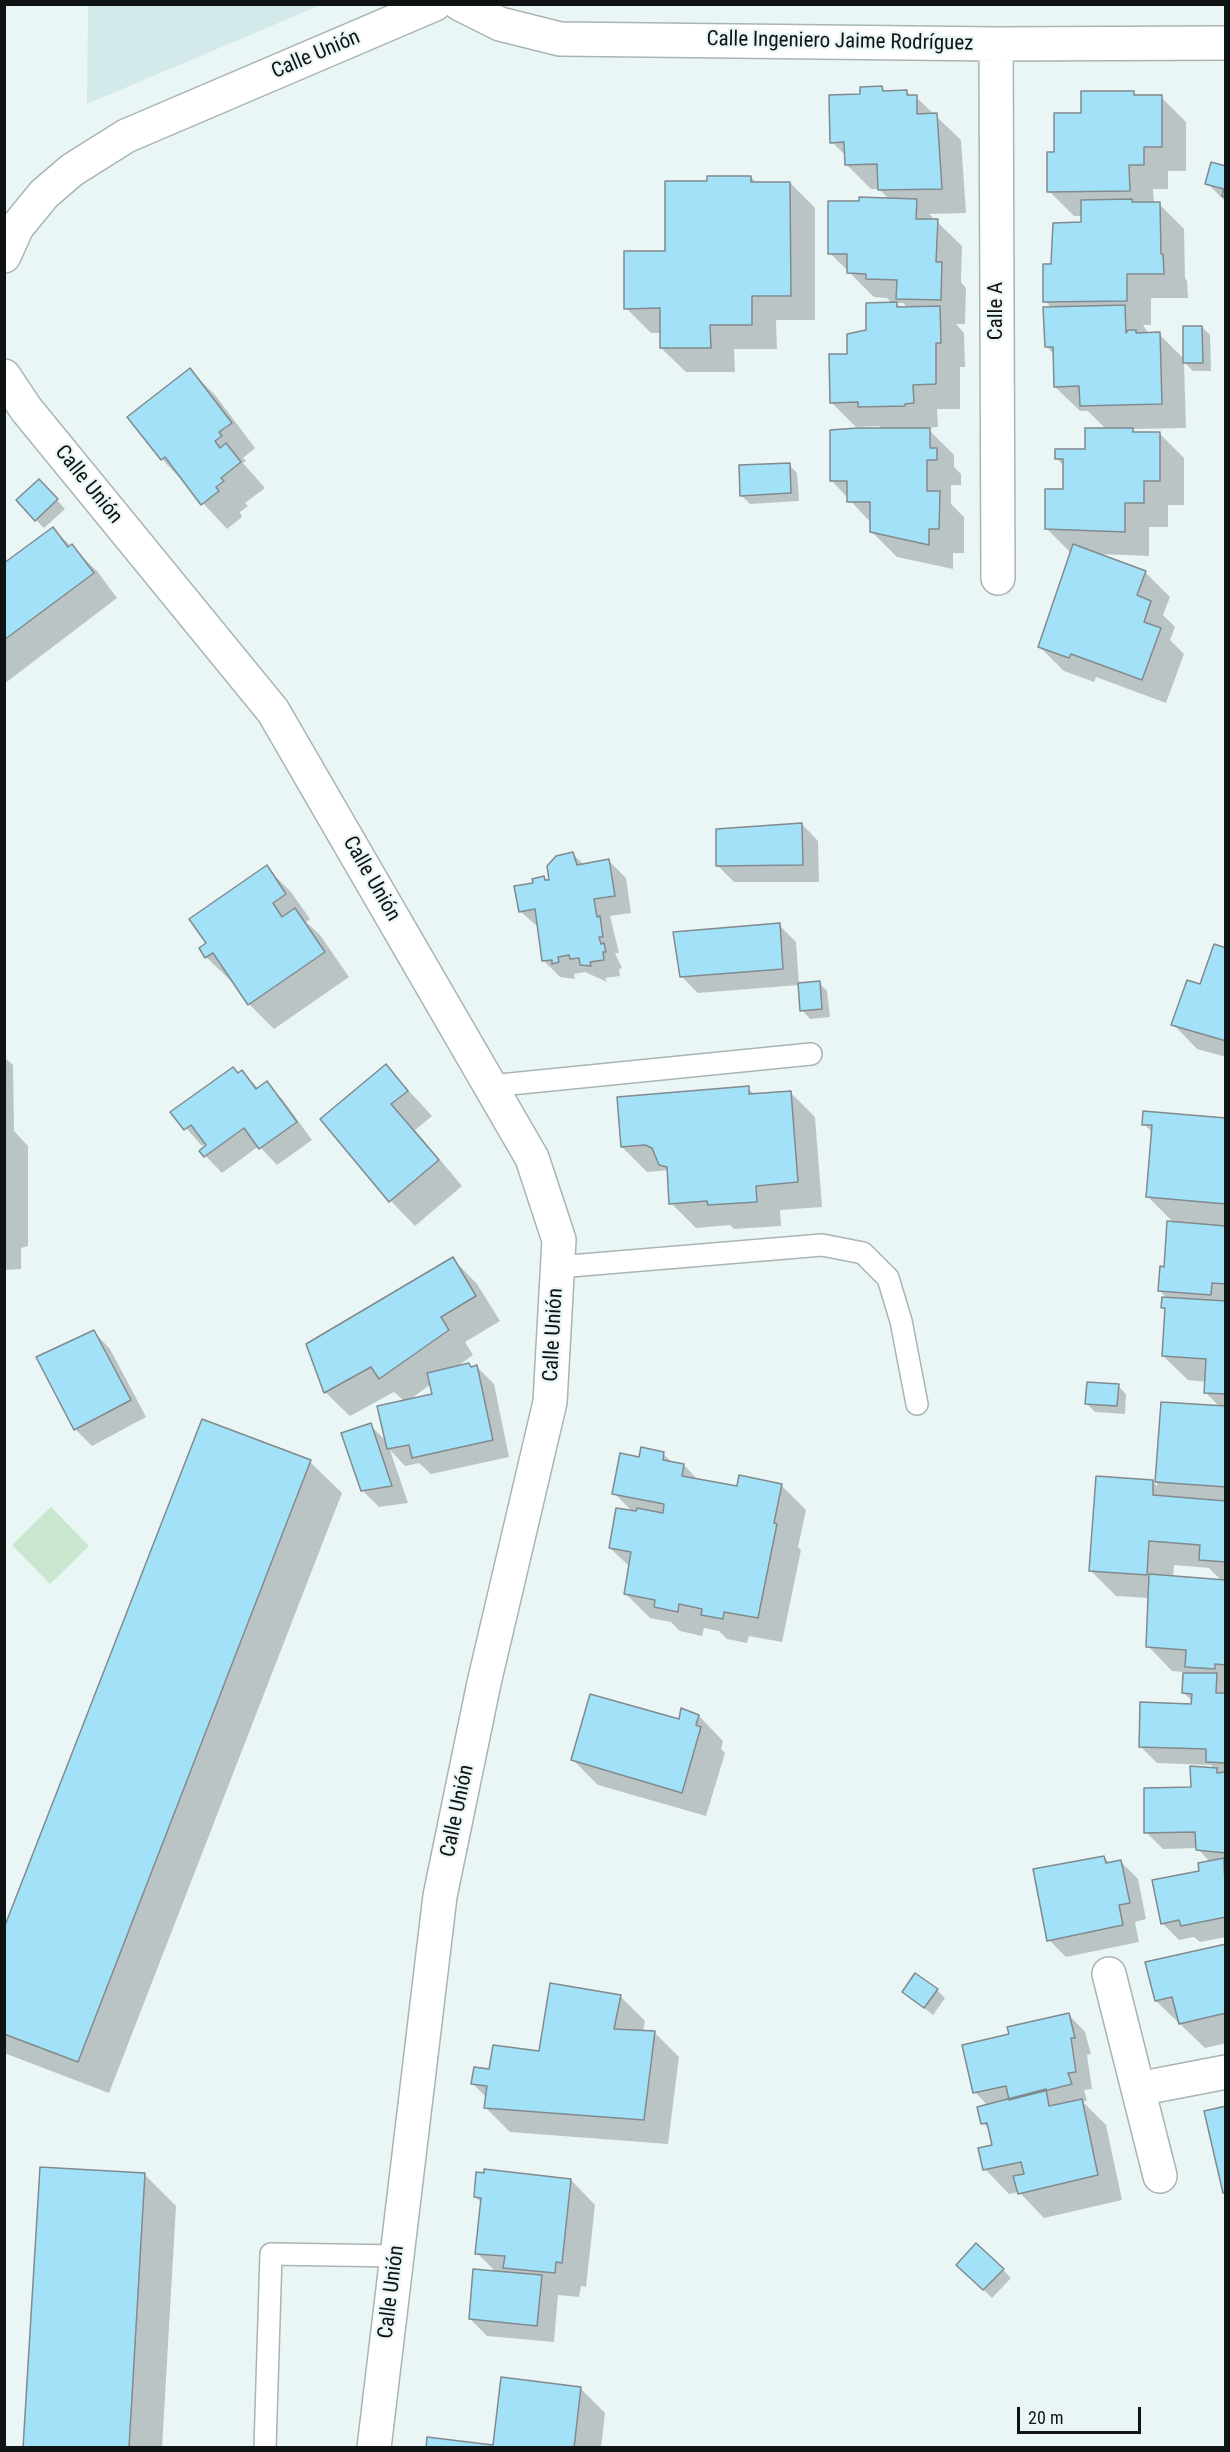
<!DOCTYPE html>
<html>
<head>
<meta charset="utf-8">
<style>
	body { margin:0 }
	#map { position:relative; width:1230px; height:2452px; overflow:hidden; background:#eaf6f6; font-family:"Roboto Condensed",sans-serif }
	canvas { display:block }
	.frame { position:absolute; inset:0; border:6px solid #101314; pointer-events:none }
	.scale { position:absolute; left:1017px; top:2407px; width:124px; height:27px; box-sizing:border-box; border:3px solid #101314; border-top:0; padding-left:8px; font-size:18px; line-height:21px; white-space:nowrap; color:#101314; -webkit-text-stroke:4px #eaf6f6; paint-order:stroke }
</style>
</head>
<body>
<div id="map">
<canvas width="1230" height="2452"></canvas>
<div class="frame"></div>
<div class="scale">20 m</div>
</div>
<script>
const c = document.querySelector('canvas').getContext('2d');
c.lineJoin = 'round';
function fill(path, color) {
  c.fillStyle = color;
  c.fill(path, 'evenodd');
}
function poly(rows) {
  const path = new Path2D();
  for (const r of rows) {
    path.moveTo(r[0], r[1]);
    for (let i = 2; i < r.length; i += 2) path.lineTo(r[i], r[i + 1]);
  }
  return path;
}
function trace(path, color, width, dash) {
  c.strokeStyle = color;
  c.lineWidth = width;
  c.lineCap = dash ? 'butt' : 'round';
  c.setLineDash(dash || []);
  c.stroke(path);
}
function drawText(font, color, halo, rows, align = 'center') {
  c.font = font + ' "Roboto Condensed",sans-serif';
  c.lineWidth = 4.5;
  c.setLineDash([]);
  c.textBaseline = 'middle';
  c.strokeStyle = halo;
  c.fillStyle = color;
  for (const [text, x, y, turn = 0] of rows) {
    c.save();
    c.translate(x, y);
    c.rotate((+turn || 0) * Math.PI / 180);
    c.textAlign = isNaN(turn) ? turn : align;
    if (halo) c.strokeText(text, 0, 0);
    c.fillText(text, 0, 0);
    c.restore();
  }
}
const built = poly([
	[88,5,88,4,321,5,87,104]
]);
const green = poly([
	[51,1507,89,1546,50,1584,12,1545]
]);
const shadow = poly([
	[881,88,885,92,906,91,912,97,916,97,961,140,966,213,929,214,962,246,961,282,966,288,965,324,956,324,964,333,965,367,960,367,960,409,937,409,938,427,927,428,954,455,954,467,961,474,961,485,951,485,951,504,964,517,964,553,953,553,953,569,897,557,872,532,872,524,831,480,884,431,879,426,856,427,831,402,849,355,893,304,887,298,874,297,830,253,890,200,879,189,871,189,846,164,846,156,832,142,861,95],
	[896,303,903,303,908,308,901,308],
	[1134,93,1138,97,1161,97,1186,122,1186,171,1168,171,1168,189,1153,189,1154,204,1159,204,1184,229,1185,278,1187,281,1188,298,1151,298,1151,325,1143,325,1149,334,1159,334,1185,360,1202,327,1210,335,1211,371,1193,371,1184,362,1186,428,1132,429,1137,433,1159,433,1184,458,1184,505,1168,505,1168,527,1149,527,1149,556,1099,554,1145,572,1170,597,1163,615,1175,627,1170,640,1184,654,1166,703,1096,677,1094,682,1064,671,1039,646,1071,553,1046,528,1065,490,1065,467,1056,458,1086,451,1106,429,1088,411,1080,411,1055,387,1054,354,1046,346,1052,308,1045,301,1053,265,1083,224,1083,216,1074,216,1049,191,1055,154,1083,115],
	[1226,167,1226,202,1207,183],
	[751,177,757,183,790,183,815,208,815,320,776,320,777,349,734,349,735,372,686,372,661,348,661,333,651,333,626,308,666,252,709,183],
	[190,370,215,395,255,448,243,458,246,461,243,463,265,488,245,503,248,506,240,512,242,517,227,529,162,459],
	[789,465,797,473,799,501,750,504,741,495],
	[47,489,65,509,44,528,36,520],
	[53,529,97,571,117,598,4,684,4,565],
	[802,824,818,841,819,882,734,882,717,865],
	[573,854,584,865,609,861,626,878,631,913,610,916,619,953,615,953,622,968,619,969,620,976,605,978,607,982,585,972,574,974,575,979,560,977,543,960,539,928,520,911,535,884,544,878,551,881],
	[266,867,291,892,310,919,306,922,320,935,349,977,274,1029,249,1004,233,980,231,981,206,957,208,944],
	[779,925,796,942,799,984,819,983,827,991,830,1017,810,1019,802,1010,799,985,698,993,681,976],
	[1226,950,1226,1057,1197,1049,1173,1024],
	[4,1057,13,1065,14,1131,28,1146,28,1246,21,1248,21,1269,4,1270],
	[386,1066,432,1116,415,1130,462,1186,415,1226,391,1201,322,1119],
	[242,1072,259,1089,266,1083,283,1100,312,1140,277,1165,259,1146,222,1173,201,1151,208,1146,206,1143,202,1146,172,1112],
	[748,1088,755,1095,790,1092,815,1117,822,1207,780,1210,781,1226,734,1229,730,1225,696,1228,671,1203,669,1170,647,1172,622,1147],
	[1226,1119,1226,1937,1200,1942,1194,1937,1179,1940,1162,1923,1210,1862,1197,1848,1163,1849,1146,1832,1215,1769,1211,1765,1157,1763,1140,1746,1193,1706,1193,1702,1184,1693,1184,1672,1172,1671,1148,1646,1150,1598,1116,1596,1091,1571,1153,1482,1157,1486,1163,1404,1221,1408,1205,1392,1206,1382,1188,1380,1163,1356,1166,1311,1163,1308,1168,1299,1159,1290,1174,1223,1148,1197,1153,1133,1144,1124],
	[1174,1565,1209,1568,1223,1582,1173,1578],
	[453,1259,477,1284,500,1321,465,1342,473,1355,455,1368,469,1365,472,1368,477,1367,494,1384,509,1457,431,1474,419,1463,405,1466,390,1450,408,1503,379,1507,362,1490,370,1425,387,1442,404,1401,394,1392,350,1416,325,1392],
	[431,1384,434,1395,408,1401],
	[94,1332,110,1349,146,1417,92,1446,75,1429,38,1358],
	[1118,1386,1126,1394,1125,1414,1095,1412,1087,1404],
	[663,1454,673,1463,684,1465,699,1481,738,1488,781,1485,806,1510,798,1547,801,1550,782,1642,749,1636,747,1643,727,1639,719,1631,704,1628,702,1636,680,1631,671,1622,650,1618,625,1593,630,1567,610,1548,633,1512,614,1493,640,1459],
	[310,1462,342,1493,109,2093,4,2053,4,1932],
	[682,1710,699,1716,723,1741,721,1749,725,1753,706,1816,598,1785,573,1760,680,1721],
	[1104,1857,1110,1864,1121,1862,1138,1879,1146,1919,1135,1922,1139,1942,1066,1957,1049,1940],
	[1226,1947,1226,2043,1205,2048,1156,2001],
	[937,1990,945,1998,933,2015,904,1992],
	[620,1996,645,2021,643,2032,654,2032,679,2057,668,2144,510,2132,485,2107,487,2098,473,2084,490,2071,540,2053],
	[1069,2015,1085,2032,1091,2054,1087,2055,1092,2089,1084,2090,1087,2100,1083,2102,1106,2125,1122,2200,1044,2218,1019,2192,1009,2194,985,2169,994,2146,991,2131,983,2123,988,2106,975,2092,1011,2035],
	[144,2174,176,2206,162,2448,25,2448],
	[571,2180,595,2205,586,2287,581,2286,579,2297,558,2295,554,2342,487,2336,470,2319,497,2273,477,2253,482,2203,475,2197],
	[1003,2270,1011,2278,992,2298,966,2273],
	[580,2388,605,2413,601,2448,428,2448,494,2446]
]);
const building = poly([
	[882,86,883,91,907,90,907,95,917,95,917,114,937,113,942,189,878,190,877,164,845,165,844,142,830,143,829,95,860,94,860,87,882,86],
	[1081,91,1134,91,1134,95,1162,95,1162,147,1144,147,1144,165,1129,165,1130,191,1047,192,1047,152,1054,152,1054,113,1081,113,1081,91],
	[1211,162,1226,166,1226,197,1222,196,1224,189,1205,184,1211,162],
	[707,176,751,176,751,182,790,182,791,296,752,296,752,325,710,325,711,348,660,348,660,308,624,309,624,251,665,251,665,181,707,181,707,176],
	[859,197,917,199,916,219,938,219,936,262,942,262,941,300,896,299,897,280,866,279,866,274,847,273,847,254,828,254,828,201,859,201,859,197],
	[1132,199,1132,202,1160,202,1161,254,1163,254,1164,274,1127,274,1127,301,1043,302,1043,264,1051,264,1053,223,1081,222,1081,200,1132,199],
	[897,302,897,307,940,306,941,343,936,343,936,384,913,385,914,403,905,404,905,406,858,407,858,402,830,403,829,354,847,354,847,334,866,330,866,303,897,302],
	[1125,305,1126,333,1128,330,1136,330,1136,333,1160,332,1162,404,1080,406,1079,386,1054,387,1053,347,1045,347,1043,307,1125,305],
	[1183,326,1202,326,1203,363,1183,363,1183,326],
	[190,368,232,423,219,432,222,436,215,441,220,448,226,443,241,462,221,478,224,481,216,487,219,491,201,505,165,457,161,460,127,417,190,368],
	[858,428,930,428,930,448,937,448,937,460,927,460,927,491,940,491,939,529,929,529,929,545,870,532,870,502,847,502,847,481,830,481,830,430,858,428],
	[1085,428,1133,428,1133,432,1160,432,1160,481,1144,481,1144,503,1125,503,1125,532,1045,529,1045,489,1063,489,1063,459,1055,459,1055,449,1085,449,1085,428],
	[790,463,791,493,740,496,739,465,790,463],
	[39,479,58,499,35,521,16,500,39,479],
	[53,527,68,547,72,544,94,573,4,640,4,563,53,527],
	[1073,544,1146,571,1137,595,1151,601,1144,622,1161,628,1142,680,1071,654,1069,658,1038,647,1073,544],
	[802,823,803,865,716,866,716,829,802,823],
	[573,852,577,865,609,859,615,896,594,899,597,917,600,916,603,937,599,937,601,944,604,943,606,952,603,952,604,960,590,962,591,966,580,965,579,958,570,959,569,955,558,957,559,962,552,964,552,960,542,961,535,909,519,912,514,886,533,883,532,879,544,876,545,880,549,880,547,866,556,856,573,852],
	[267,865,286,894,273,903,282,917,295,908,325,952,248,1005,213,953,205,958,199,948,206,943,189,919,267,865],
	[780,923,783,969,680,977,673,932,780,923],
	[1214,944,1226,948,1226,1041,1171,1025,1187,980,1200,984,1214,944],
	[820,981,822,1009,800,1011,798,983,820,981],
	[386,1064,408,1091,391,1104,439,1160,389,1202,320,1119,386,1064],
	[233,1067,238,1073,242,1070,256,1089,267,1081,297,1122,259,1149,244,1128,204,1157,199,1151,206,1145,191,1125,184,1130,170,1112,233,1067],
	[749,1086,749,1094,791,1091,798,1182,756,1186,757,1202,708,1205,707,1201,669,1204,667,1167,659,1165,652,1148,645,1145,621,1147,617,1097,749,1086],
	[1143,1111,1226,1118,1226,1204,1146,1197,1152,1125,1142,1125,1143,1111],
	[1167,1221,1226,1226,1226,1284,1212,1283,1211,1295,1158,1291,1160,1266,1164,1267,1167,1221],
	[453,1257,476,1296,441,1317,449,1330,379,1379,371,1367,324,1393,306,1344,453,1257],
	[1162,1297,1226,1301,1226,1394,1204,1393,1206,1359,1162,1356,1165,1308,1161,1308,1162,1297],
	[94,1330,131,1400,74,1430,36,1357,94,1330],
	[469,1363,471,1367,477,1365,493,1440,412,1458,409,1445,387,1449,377,1406,432,1394,427,1373,469,1363],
	[1087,1382,1119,1384,1117,1406,1085,1404,1087,1382],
	[1161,1402,1226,1406,1226,1487,1155,1482,1161,1402],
	[202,1419,311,1460,78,2062,4,2034,4,1928,202,1419],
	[371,1423,392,1486,361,1491,341,1433,371,1423],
	[641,1447,664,1452,663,1460,684,1464,682,1476,737,1486,739,1475,782,1484,774,1523,777,1524,758,1618,724,1612,723,1619,701,1615,702,1609,679,1604,678,1612,654,1607,655,1600,624,1594,631,1552,609,1548,616,1508,636,1511,637,1508,663,1513,664,1504,612,1494,620,1453,639,1457,641,1447],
	[1096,1476,1153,1480,1153,1495,1226,1501,1226,1562,1199,1560,1200,1545,1149,1541,1147,1575,1089,1571,1096,1476],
	[1149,1574,1226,1580,1226,1665,1215,1664,1215,1669,1185,1667,1186,1650,1146,1647,1149,1574],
	[1183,1673,1217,1673,1216,1693,1226,1693,1226,1763,1206,1762,1206,1749,1139,1747,1140,1702,1191,1704,1192,1694,1182,1693,1183,1673],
	[590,1694,679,1719,681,1708,699,1715,696,1725,701,1727,682,1793,571,1760,590,1694],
	[1190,1766,1217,1768,1217,1773,1226,1772,1226,1853,1196,1850,1195,1832,1144,1833,1144,1788,1191,1787,1190,1766],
	[1104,1856,1106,1863,1121,1860,1130,1903,1119,1905,1123,1925,1047,1941,1033,1869,1104,1856],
	[1224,1858,1226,1917,1181,1926,1179,1920,1161,1924,1152,1880,1199,1871,1198,1863,1224,1858],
	[1226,1944,1226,2013,1179,2024,1172,1997,1155,2001,1145,1962,1226,1944],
	[915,1973,938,1989,924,2008,902,1992,915,1973],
	[550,1983,621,1995,614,2029,655,2031,644,2120,484,2108,487,2086,471,2084,474,2067,489,2069,493,2045,539,2051,550,1983],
	[1069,2013,1075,2038,1071,2038,1076,2072,1068,2073,1072,2084,1009,2100,1006,2086,973,2093,962,2045,1009,2034,1007,2027,1069,2013],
	[1046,2089,1049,2106,1082,2099,1098,2175,1018,2194,1013,2176,1024,2174,1021,2162,983,2170,978,2148,992,2145,987,2123,981,2124,977,2107,1046,2089],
	[1226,2106,1226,2193,1223,2193,1204,2111,1226,2106],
	[40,2167,145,2173,129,2448,23,2448,40,2167],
	[484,2169,571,2179,562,2263,556,2262,555,2273,503,2268,505,2256,475,2254,481,2198,474,2197,476,2172,484,2173,484,2169],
	[976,2243,1004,2269,983,2290,956,2265,976,2243],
	[473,2269,542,2275,537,2326,469,2319,473,2269],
	[501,2377,581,2387,574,2448,426,2448,427,2437,493,2445,501,2377]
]);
const lane = poly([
	[490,1086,811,1054],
	[558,1267,822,1245,863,1253,888,1278,901,1321,917,1404],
	[265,2448,271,2254,397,2256]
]);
const street = poly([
	[460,4,500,24,560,39,996,44,1226,43],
	[996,44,998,578],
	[4,256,17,227,44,194,72,170,126,136,435,4],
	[4,376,26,409,273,711,532,1158,559,1240,550,1402,484,1683,440,1896,374,2448],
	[1109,1974,1160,2176],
	[1138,2089,1226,2072]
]);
const streetNames = [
	["Calle Ingeniero Jaime Rodríguez",840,42,1],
	["Calle Unión",316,55,-23],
	["Calle A",997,311,-90],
	["Calle Unión",88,485,51],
	["Calle Unión",371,879,60],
	["Calle Unión",554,1335,-87],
	["Calle Unión",458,1811,-78],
	["Calle Unión",392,2292,-83]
];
fill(built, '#d4e9ea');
fill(green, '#c8e7ce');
fill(shadow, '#0003');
fill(building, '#a2e1f8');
trace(building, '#818a8d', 1.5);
trace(lane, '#a9b4b4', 24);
trace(street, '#a9b4b4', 36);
trace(lane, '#fff', 21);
trace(street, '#fff', 33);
drawText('21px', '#101314', '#eaf6f6', streetNames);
</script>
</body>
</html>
